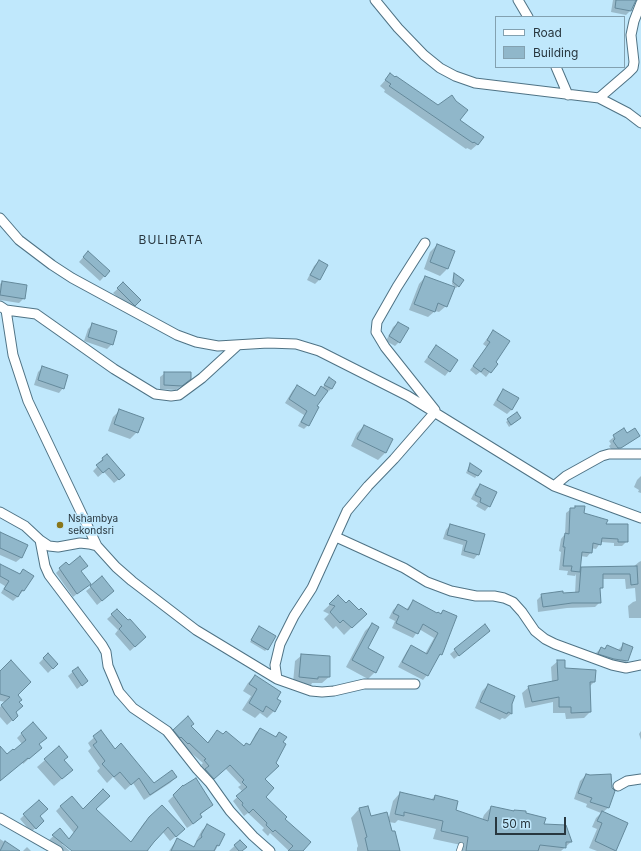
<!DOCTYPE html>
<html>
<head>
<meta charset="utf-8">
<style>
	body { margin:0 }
	#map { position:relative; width:641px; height:851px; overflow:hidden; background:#c0e8fc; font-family:Inter,sans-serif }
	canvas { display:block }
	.legend { position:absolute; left:495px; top:16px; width:130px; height:52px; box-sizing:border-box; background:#c0e8fc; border:1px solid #83a1b0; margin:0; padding:5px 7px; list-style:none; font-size:12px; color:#28373f }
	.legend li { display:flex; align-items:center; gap:8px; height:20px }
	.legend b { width:20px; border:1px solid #83a1b0 }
	.scale { position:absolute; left:495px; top:817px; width:71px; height:18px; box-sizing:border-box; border:2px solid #28373f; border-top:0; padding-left:5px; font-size:12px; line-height:14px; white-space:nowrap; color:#28373f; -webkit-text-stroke:3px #c0e8fc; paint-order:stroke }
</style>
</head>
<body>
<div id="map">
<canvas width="641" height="851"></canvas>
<ul class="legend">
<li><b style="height:5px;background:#fff"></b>Road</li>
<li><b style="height:11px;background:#90b7ca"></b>Building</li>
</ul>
<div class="scale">50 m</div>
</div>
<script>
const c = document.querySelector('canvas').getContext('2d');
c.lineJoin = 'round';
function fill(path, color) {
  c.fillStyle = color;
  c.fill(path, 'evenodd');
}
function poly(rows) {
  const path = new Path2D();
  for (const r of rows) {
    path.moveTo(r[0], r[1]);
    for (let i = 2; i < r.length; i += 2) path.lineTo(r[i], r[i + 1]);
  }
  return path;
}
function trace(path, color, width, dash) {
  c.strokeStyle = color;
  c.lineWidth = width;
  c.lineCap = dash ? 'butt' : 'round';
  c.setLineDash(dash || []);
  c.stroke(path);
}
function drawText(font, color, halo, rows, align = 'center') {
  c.font = font + ' Inter,sans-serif';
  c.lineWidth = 3.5;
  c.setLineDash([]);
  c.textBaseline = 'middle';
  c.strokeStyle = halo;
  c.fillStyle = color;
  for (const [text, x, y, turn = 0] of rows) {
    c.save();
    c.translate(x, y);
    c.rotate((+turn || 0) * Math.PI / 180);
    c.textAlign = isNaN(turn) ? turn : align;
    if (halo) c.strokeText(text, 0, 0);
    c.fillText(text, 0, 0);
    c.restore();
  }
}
const shadow = poly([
	[613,0,634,0,631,10,626,15,611,12],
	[390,75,458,120,478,144,471,150,467,148,466,149,384,92,385,90,380,86],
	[437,245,454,252,447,269,440,276,424,269,430,252],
	[88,252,109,271,100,281,79,262],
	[319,261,319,280,315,284,307,280,314,266],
	[454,274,458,286,456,288,452,284,453,276],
	[425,277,446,306,439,312,435,311,428,317,409,310,419,284],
	[2,282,24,298,19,303,0,300,0,284],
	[123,284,139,300,130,309,113,293],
	[398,323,399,342,395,346,386,341,393,327],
	[92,325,112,344,107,349,84,341,88,329],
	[493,331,495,363,496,364,486,377,480,372,476,375,470,370,487,347,483,344],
	[436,346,449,371,445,376,424,362],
	[43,367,63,388,59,393,34,385,38,372],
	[165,373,185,383,176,390,160,389,160,377],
	[327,380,335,382,331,389,329,391,327,390,316,406,308,425,304,429,298,426,304,415,285,403,293,390,298,386,314,397,321,388,322,389],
	[504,390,512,409,507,414,493,405,499,395],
	[120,410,137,432,130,439,108,431,113,417],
	[517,413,518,420,509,427,506,422],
	[364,426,392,439,385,453,378,460,351,446,357,433],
	[624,429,627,434,634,440,613,452,609,446,611,444,609,441],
	[107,455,119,479,114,483,104,472,98,477,93,471,99,465,98,463],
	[470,464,480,471,475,478,466,473],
	[641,476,641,493,638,492,639,490,634,487,637,480],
	[480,485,489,506,485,511,476,506,478,503,471,499,476,489],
	[576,507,583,514,605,525,627,541,622,546,614,546,614,543,601,542,596,549,591,548,591,552,587,557,580,556,579,570,581,568,633,567,639,562,641,561,641,618,629,618,628,606,633,602,636,601,635,588,626,589,625,579,602,579,602,587,599,590,600,602,595,607,567,608,538,612,537,600,542,595,575,594,576,574,575,576,567,575,568,571,559,570,561,552,559,551,561,539,565,534,566,513,571,509,574,509],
	[450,525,484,534,478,554,474,559,461,555,463,545,443,539,446,530],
	[0,532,26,546,21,558,16,562,0,555],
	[0,565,19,575,23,570,24,590,13,601,1,593,5,586,0,583],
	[69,566,80,571,90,584,73,597,56,573,60,569],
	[102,578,109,595,97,605,86,591],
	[338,597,346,605,364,615,344,635,336,626,333,629,324,619,329,614,323,611],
	[413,601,437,614,440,614,443,611,456,617,441,654,436,659,427,675,423,680,398,667,407,651,411,647,425,654,434,638,419,629,413,638,392,628,395,621,389,618,393,610,398,605,406,610],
	[117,610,128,622,140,642,130,651,115,634,118,630,107,619],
	[372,624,366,649,375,672,368,679,346,667,365,631],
	[259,627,267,649,265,651,250,642],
	[484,635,454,659,450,654,455,650],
	[624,644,632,648,627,661,620,668,594,655,601,648,604,649,607,646,618,650],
	[48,654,56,665,48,673,39,663],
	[302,655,329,677,322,683,312,683,311,685,293,683,295,661],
	[558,661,564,669,594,682,589,687,590,712,584,718,566,719,565,713,553,713,553,702,525,708,522,693,529,687,552,682,551,667],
	[77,668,87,681,77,689,68,676],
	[0,672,18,702,15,713,17,716,7,725,0,717,0,707,6,702,0,701],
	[255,676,275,699,274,711,267,718,260,713,255,718,242,710,251,696,243,691,248,683],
	[488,685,511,704,511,714,505,719,502,718,500,720,475,708,482,691],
	[190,727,207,743,217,731,243,746,246,744,249,746,256,733,261,729,275,737,279,733,264,779,264,797,284,819,302,851,289,851,270,833,268,836,262,830,264,828,248,813,244,816,233,801,243,792,238,787,241,785,225,768,209,782,202,774,205,771,201,765,203,763,170,735,174,730],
	[641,731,641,740,639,734],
	[100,732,115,750,153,784,176,777,170,783,144,800,133,783,125,790,113,777,107,783,97,771,100,768,88,751,91,748,88,743],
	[21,734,38,745,41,748,23,764,22,762,0,781,0,747,7,756,22,744,17,738],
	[59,748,63,760,72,770,54,786,37,767],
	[586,775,608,808,603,812,615,851,597,851,589,848,597,829,592,827,596,818,601,813,586,807,587,804,574,799,580,781],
	[183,787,212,805,200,815,201,817,196,822,187,828,168,801],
	[400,793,431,800,435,796,455,811,482,820,484,815,491,807,525,814,571,842,561,851,460,851,461,845,433,839,436,829,398,820,395,823,388,822,399,851,357,851,357,848,358,846,351,818,359,809,370,817,388,821,393,801],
	[39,801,39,825,31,832,20,819],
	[61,806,83,811,95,809,130,843,144,823,162,806,179,834,170,841,162,831,147,849,149,851,73,851,63,843,62,844,70,851,61,851,48,841,60,830,68,840,74,833,56,811],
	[207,826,224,835,215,851,169,851,173,845,178,840,193,848,198,842,196,841,202,830],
	[0,839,18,851,0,851],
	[240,841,241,851,229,851],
	[27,847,31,851,23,851]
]);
const building = poly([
	[616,0,636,0,631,11,615,8,616,0],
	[390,73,395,77,396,76,438,105,452,95,456,101,468,110,460,120,484,137,478,145,474,142,473,143,389,86,391,84,385,80,390,73],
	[437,244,455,251,448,269,430,262,437,244],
	[88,251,110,271,105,277,83,257,88,251],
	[319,260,328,265,320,280,310,275,319,260],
	[454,273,464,280,459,287,453,282,454,273],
	[425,276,455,287,447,307,438,303,435,312,414,304,425,276],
	[2,281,27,285,25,299,0,295,2,281],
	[123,282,141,300,135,306,117,288,123,282],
	[398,322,409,328,400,343,389,336,398,322],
	[92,323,117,331,113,345,88,337,92,323],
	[493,330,510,341,496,362,498,364,491,373,484,368,481,372,473,366,490,342,487,340,493,330],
	[436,345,458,360,450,372,428,357,436,345],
	[42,366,68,375,64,389,38,380,42,366],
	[164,372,191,372,191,379,182,386,164,385,164,372],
	[329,377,336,382,332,389,324,385,329,377],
	[297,385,315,396,321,386,328,391,317,406,319,407,309,426,301,422,307,411,289,399,297,385],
	[503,389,519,398,512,410,497,400,503,389],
	[119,409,144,418,138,433,114,424,119,409],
	[517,412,521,418,511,425,507,419,517,412],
	[364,425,393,439,386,453,357,439,364,425],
	[624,428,627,433,635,428,640,436,621,448,618,448,613,441,615,439,613,435,624,428],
	[107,454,125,475,119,480,109,468,103,473,96,465,103,460,102,458,107,454],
	[470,463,482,471,478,476,468,471,470,463],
	[480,484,497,492,490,507,480,502,481,498,475,495,480,484],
	[575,506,585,506,584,513,608,520,606,524,628,524,628,542,618,542,618,539,602,538,601,545,593,543,592,553,582,552,580,572,571,571,572,566,563,566,565,547,563,547,565,533,569,534,570,508,575,508,575,506],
	[450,524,485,534,479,555,464,551,467,541,447,535,450,524],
	[0,532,28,545,22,558,0,548,0,532],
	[80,556,88,566,81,571,91,584,77,594,59,568,66,562,69,565,80,556],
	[0,564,20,574,23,569,34,576,24,591,22,590,18,597,4,589,9,581,0,576,0,564],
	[637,566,638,584,631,585,630,574,603,574,603,588,600,588,601,603,572,603,543,607,541,594,563,591,563,593,579,592,581,567,637,566],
	[102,576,114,591,102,601,90,586,102,576],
	[338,595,346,603,349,600,359,610,361,608,367,614,352,628,343,620,340,623,330,612,335,606,329,604,338,595],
	[413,600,437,613,438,612,441,614,443,610,457,616,442,655,440,654,428,676,402,662,411,645,427,654,438,633,423,624,418,634,396,623,399,616,393,613,398,604,408,610,413,600],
	[117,609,128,620,130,619,146,637,135,647,119,629,122,626,111,614,117,609],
	[372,623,379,627,368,648,384,657,376,673,352,660,372,623],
	[485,624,490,631,459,656,454,649,485,624],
	[259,626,276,636,268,650,251,640,259,626],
	[623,643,633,647,628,661,614,659,598,654,601,647,605,649,607,645,621,651,623,643],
	[48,653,58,664,53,669,43,658,48,653],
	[301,654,330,656,330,677,318,677,318,679,299,677,301,654],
	[11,660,31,682,18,695,22,700,19,702,23,706,16,712,18,716,13,721,1,705,10,697,0,694,0,671,11,660],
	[557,660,565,660,565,668,596,670,595,682,590,682,591,712,571,713,571,707,559,707,559,697,532,702,528,686,558,680,557,660],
	[78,667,88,681,82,686,72,671,78,667],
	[255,675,281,692,277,699,281,701,275,712,266,706,263,712,249,703,257,689,249,684,255,675],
	[488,684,515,696,512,704,512,714,508,712,507,714,480,702,488,684],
	[188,716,194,724,191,726,208,743,217,730,223,734,226,731,244,746,246,743,250,745,260,728,276,737,279,732,287,737,283,742,286,744,276,763,279,766,265,779,274,788,266,797,287,817,285,819,311,842,303,851,288,851,293,846,275,830,273,832,266,825,267,823,253,809,249,813,242,805,243,803,236,796,247,787,242,782,244,780,230,765,214,779,205,769,209,766,204,760,206,759,189,743,188,744,181,737,180,738,173,730,188,716],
	[33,722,47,738,39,744,42,748,29,759,28,758,0,781,0,746,7,754,13,749,14,750,26,740,21,733,33,722],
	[101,730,115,749,121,743,154,783,172,770,177,777,150,795,139,778,131,785,120,772,114,777,102,764,105,761,93,745,97,742,93,736,101,730],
	[59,746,68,757,64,760,73,770,62,779,44,759,59,746],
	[586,774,590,775,611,774,612,788,615,791,609,808,590,802,592,798,578,793,586,774],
	[196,778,213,805,200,814,202,817,193,824,173,795,183,785,183,786,196,778],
	[103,789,110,796,96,809,131,842,149,817,162,805,185,829,176,837,168,827,154,842,147,851,72,851,52,835,60,828,69,839,78,827,60,806,72,796,83,809,103,789],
	[400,792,434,800,435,795,458,801,456,810,488,821,491,806,514,811,514,810,526,811,526,813,546,818,544,824,566,825,572,842,566,842,566,848,540,845,538,851,466,851,468,837,441,831,443,821,404,812,404,816,395,814,400,792],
	[39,800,48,809,40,816,44,821,36,829,23,814,39,800],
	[368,806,371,816,387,812,392,831,395,831,400,851,368,851,365,838,367,837,359,808,368,806],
	[602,811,628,823,616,851,595,841,602,823,597,821,602,811],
	[207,824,225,834,219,846,217,845,214,851,171,851,177,838,194,847,197,841,202,837,201,835,207,824],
	[240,840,247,847,242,851,239,851,234,845,240,840],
	[5,841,20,851,0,851,5,841]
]);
const service = poly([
	[459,851,461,845]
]);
const minor = poly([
	[375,0,398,28,424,55,440,68,455,76,475,83,599,98,628,113,641,123],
	[518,0,528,17],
	[556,67,568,95],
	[599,98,628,73,633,68,634,62,631,35,634,21,641,3],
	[0,218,19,240,52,265,72,278,177,335,196,342,218,346,268,343,296,344,319,351,408,396,554,486,641,518],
	[425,243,397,287,377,322,376,332,385,347,435,410],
	[0,306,6,310,36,314,114,369,155,394,171,396,179,395,202,378,238,345],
	[6,310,13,355,28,401,97,546],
	[554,486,566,476,602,456,609,454,641,454],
	[0,512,25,526,40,540,49,546,58,547,80,543,89,544,97,546,116,567,132,581,196,630,277,679,311,691,322,692,334,691,364,684,415,684],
	[336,537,404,568,427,582,451,591,476,596,494,596,504,598,513,602,522,612,535,631,545,639,555,644,612,665,626,668,641,665],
	[40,540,45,566,49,575,102,645,106,652,108,666,119,692,133,708,167,731,197,769,210,783,230,811,253,836,270,851],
	[277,679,275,665,280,644,294,616,312,588,347,511,368,486,394,459,435,412],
	[618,786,627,781,641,779],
	[0,818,58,851]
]);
const markers = [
	[60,525,4,"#89761a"]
];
const poiNames = [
	["Nshambya",68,519],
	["sekondsri",68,531]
];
const quarterNames = [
	["BULIBATA",171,240]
];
fill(shadow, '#0003');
fill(building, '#90b7ca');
trace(building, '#64899b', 1);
trace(service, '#4f7385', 6);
trace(minor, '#4f7385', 11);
trace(service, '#fff', 4.5);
trace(minor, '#fff', 9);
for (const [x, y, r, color] of markers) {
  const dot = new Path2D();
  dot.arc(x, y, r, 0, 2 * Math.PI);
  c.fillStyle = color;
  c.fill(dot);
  trace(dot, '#c0e8fc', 1.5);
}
drawText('10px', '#28373f', '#c0e8fc', poiNames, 'left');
c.letterSpacing = '1px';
drawText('12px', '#28373f', '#c0e8fc', quarterNames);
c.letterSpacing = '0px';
</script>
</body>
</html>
